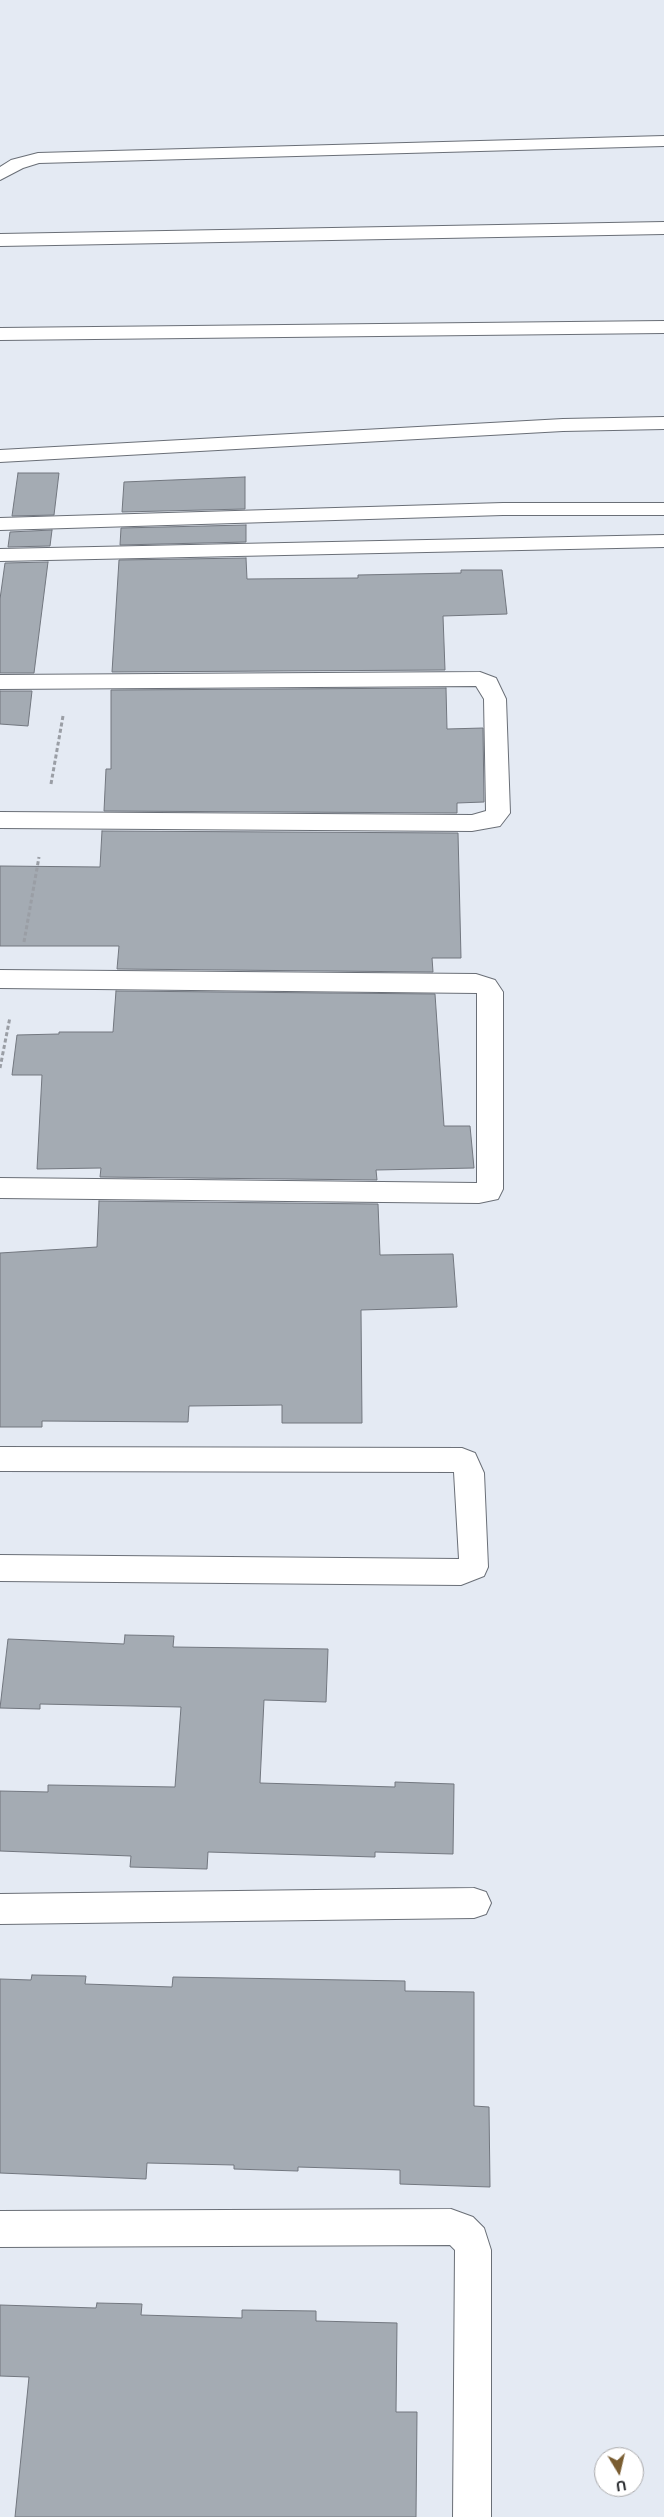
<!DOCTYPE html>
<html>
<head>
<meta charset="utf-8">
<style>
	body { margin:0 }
	#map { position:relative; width:664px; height:2517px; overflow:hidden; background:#e4eaf3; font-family:Helvetica,sans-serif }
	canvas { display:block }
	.north { position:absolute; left:594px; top:2447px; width:50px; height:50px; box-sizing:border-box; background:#fff; border:1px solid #a9a9ab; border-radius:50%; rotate:171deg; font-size:14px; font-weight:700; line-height:20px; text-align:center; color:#27292d }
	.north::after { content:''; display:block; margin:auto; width:18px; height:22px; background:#7a5d31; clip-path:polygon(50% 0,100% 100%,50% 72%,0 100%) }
</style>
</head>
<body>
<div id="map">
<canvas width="664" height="2517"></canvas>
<div class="north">U</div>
</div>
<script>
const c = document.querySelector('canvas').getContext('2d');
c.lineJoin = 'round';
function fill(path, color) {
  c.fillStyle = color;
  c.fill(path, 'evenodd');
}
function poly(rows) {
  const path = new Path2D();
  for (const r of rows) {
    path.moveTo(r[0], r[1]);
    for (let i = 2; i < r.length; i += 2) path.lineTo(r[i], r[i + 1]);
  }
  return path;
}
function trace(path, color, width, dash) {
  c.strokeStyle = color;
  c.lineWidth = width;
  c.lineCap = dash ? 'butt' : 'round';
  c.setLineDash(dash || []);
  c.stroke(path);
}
const building = poly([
	[18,473,59,473,54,515,12,516,18,473],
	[245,477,245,509,122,512,124,482,245,477],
	[246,525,246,542,120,545,121,528,246,525],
	[52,530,50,546,8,547,10,532,52,530],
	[246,558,247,579,358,578,358,575,461,573,461,570,502,570,507,614,443,616,445,670,112,672,119,560,246,558],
	[48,562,34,673,0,673,0,599,5,563,48,562],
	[446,688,447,729,483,728,484,802,457,803,457,813,104,811,106,769,111,769,111,690,446,688],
	[0,691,32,691,28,726,0,724,0,691],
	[102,831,458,833,461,958,432,958,433,972,117,969,119,946,0,946,0,866,100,867,102,831],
	[116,991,435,994,444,1126,470,1126,474,1168,376,1170,377,1180,100,1177,101,1168,37,1169,42,1075,12,1075,17,1035,59,1034,59,1032,113,1032,116,991],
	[99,1201,378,1204,380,1255,453,1254,457,1307,361,1310,362,1423,282,1423,282,1405,189,1406,188,1422,42,1421,42,1427,0,1427,0,1253,97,1247,99,1201],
	[125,1635,174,1636,173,1647,328,1649,326,1702,264,1700,260,1783,395,1787,395,1782,454,1784,453,1854,375,1852,375,1857,208,1852,207,1869,130,1867,131,1856,0,1851,0,1791,48,1792,48,1785,175,1787,181,1707,40,1704,40,1709,0,1708,8,1639,124,1644,125,1635],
	[32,1975,86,1976,85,1984,172,1987,173,1977,405,1981,405,1991,474,1992,474,2106,489,2107,490,2187,400,2184,400,2170,298,2167,298,2171,234,2169,234,2165,147,2163,146,2179,0,2173,0,1979,31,1980,32,1975],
	[97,2303,142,2304,141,2315,242,2318,242,2310,316,2311,316,2321,397,2323,396,2412,417,2412,416,2517,15,2517,29,2377,0,2376,0,2305,96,2308,97,2303]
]);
const path = poly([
	[51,784,63,716],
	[24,942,39,857],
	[0,1068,10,1017]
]);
const street = poly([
	[664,136,664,146,39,163,23,168,0,180,0,167,11,160,38,153,664,136],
	[664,222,664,234,0,246,0,234,664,222],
	[664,321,664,333,0,340,0,328,664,321],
	[664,417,664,429,563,431,0,462,0,450,563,419,664,417],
	[503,503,664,503,664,515,503,515,0,530,0,518,503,503],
	[664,535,664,547,0,561,0,549,664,535],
	[480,672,496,678,506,699,510,813,500,826,472,831,0,828,0,812,472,815,486,811,484,699,476,686,0,689,0,675,480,672],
	[0,970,476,974,495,980,503,992,503,1189,498,1199,479,1203,0,1198,0,1178,477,1183,477,993,0,988,0,970],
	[0,1447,462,1448,475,1453,484,1473,488,1567,484,1576,461,1585,0,1581,0,1555,459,1559,454,1472,0,1471,0,1447],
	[474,1888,486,1892,491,1903,486,1914,474,1918,0,1924,0,1894,474,1888],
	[451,2209,473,2217,484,2228,491,2250,491,2517,453,2517,455,2250,450,2245,0,2247,0,2211,451,2209]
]);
fill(building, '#a4abb3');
trace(building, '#72777f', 1);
trace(street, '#6a6f77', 2);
trace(path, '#9a9ea5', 3, [4, 2.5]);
fill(street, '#fff');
</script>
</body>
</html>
